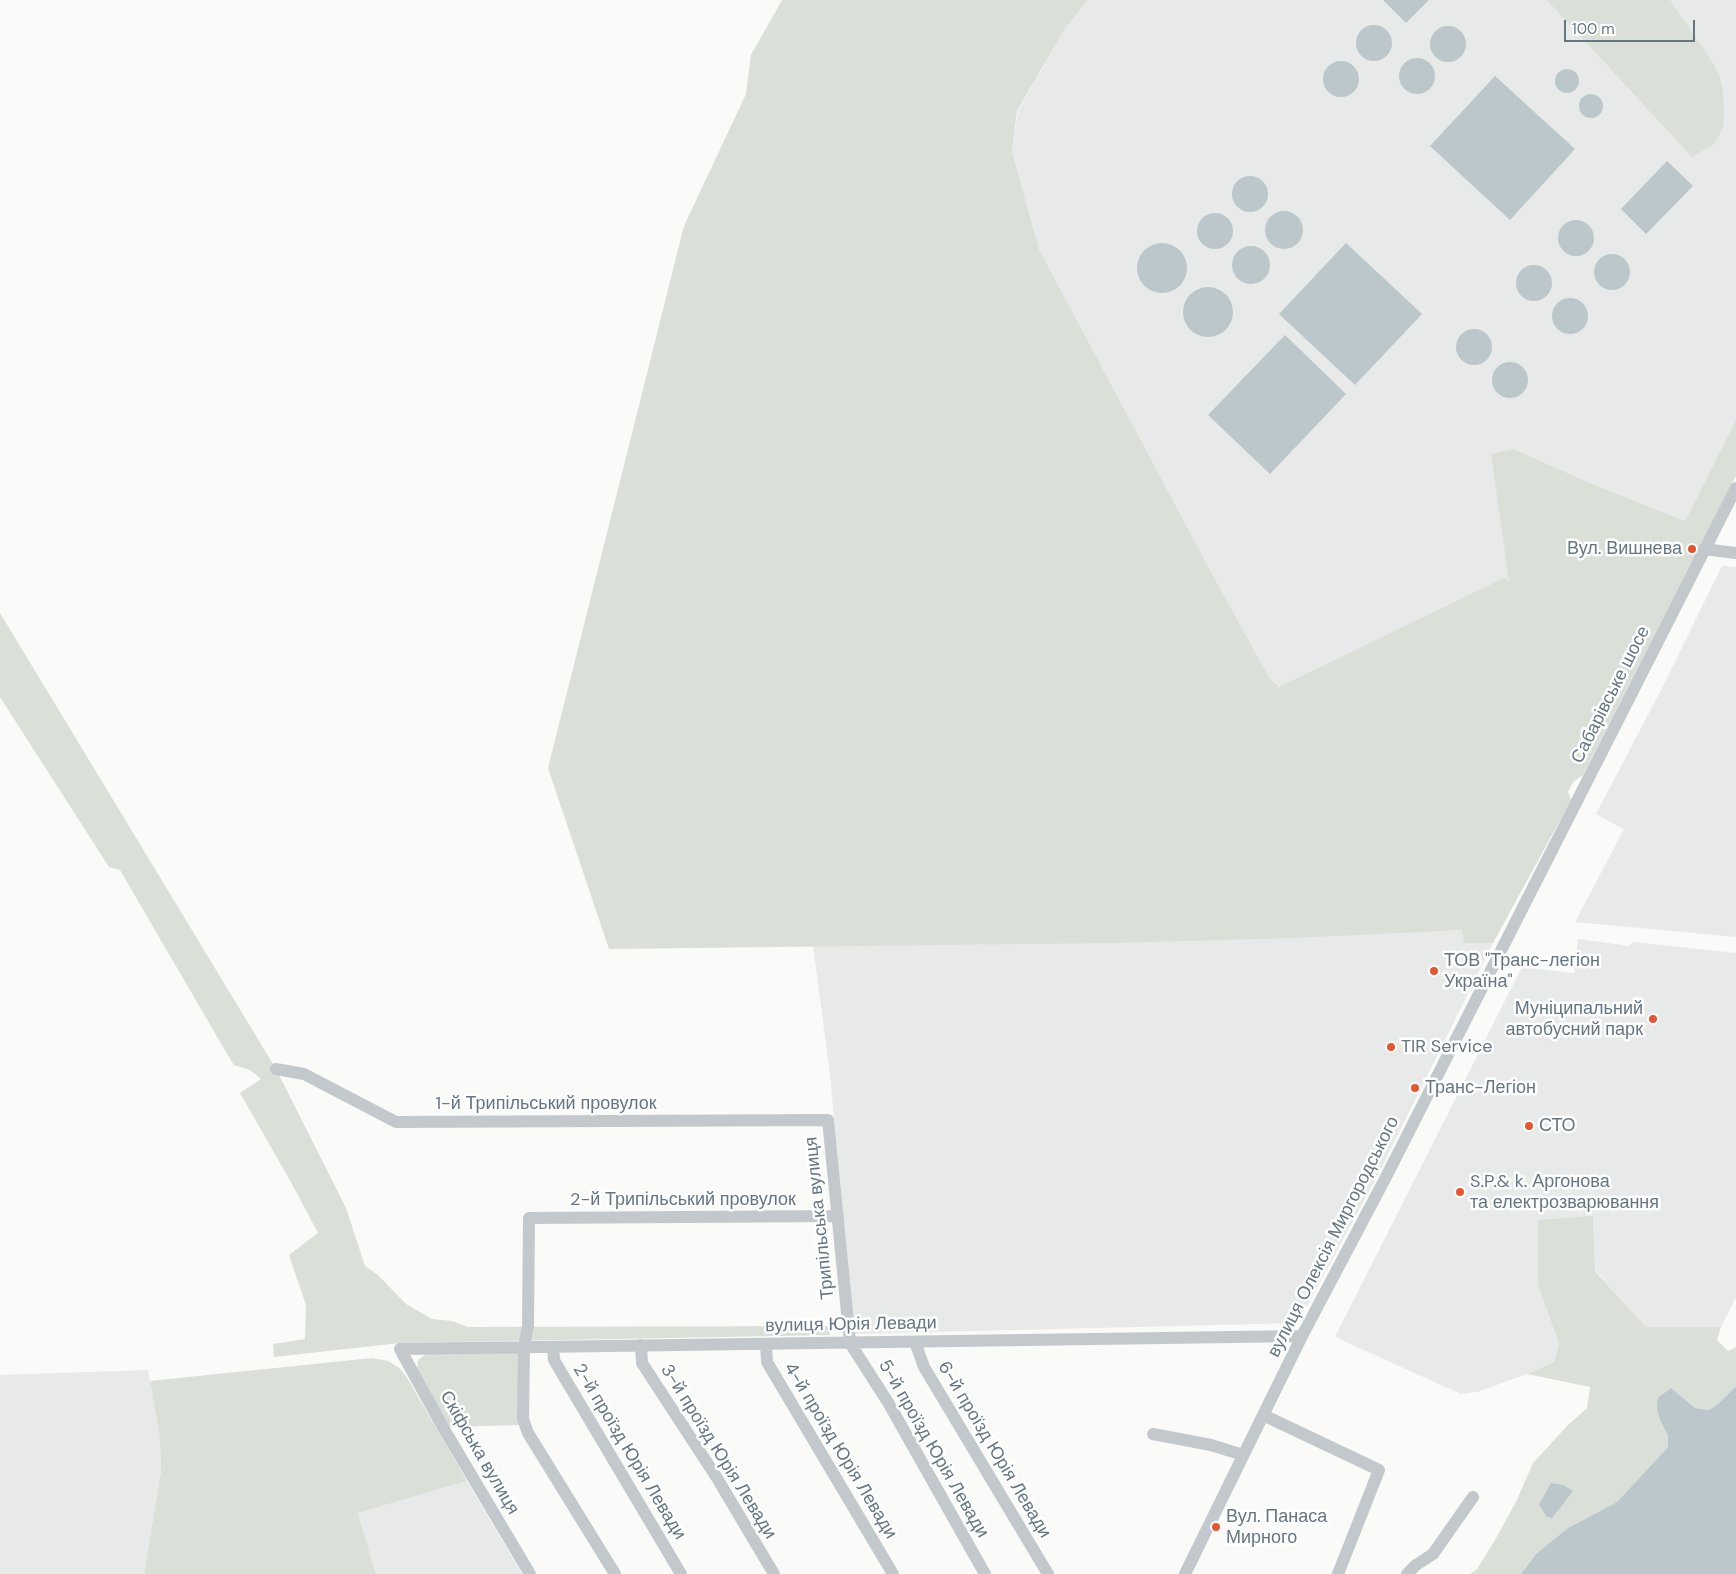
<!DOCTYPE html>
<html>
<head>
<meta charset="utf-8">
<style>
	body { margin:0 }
	#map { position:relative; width:1736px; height:1574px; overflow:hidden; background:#fafaf8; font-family:"DM Sans",sans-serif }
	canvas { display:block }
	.scale { position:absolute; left:1564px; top:20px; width:131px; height:22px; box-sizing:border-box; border:2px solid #657683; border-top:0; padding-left:6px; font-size:15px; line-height:18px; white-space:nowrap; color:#657683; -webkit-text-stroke:4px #fff; paint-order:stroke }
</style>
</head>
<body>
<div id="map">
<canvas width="1736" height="1574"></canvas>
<div class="scale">100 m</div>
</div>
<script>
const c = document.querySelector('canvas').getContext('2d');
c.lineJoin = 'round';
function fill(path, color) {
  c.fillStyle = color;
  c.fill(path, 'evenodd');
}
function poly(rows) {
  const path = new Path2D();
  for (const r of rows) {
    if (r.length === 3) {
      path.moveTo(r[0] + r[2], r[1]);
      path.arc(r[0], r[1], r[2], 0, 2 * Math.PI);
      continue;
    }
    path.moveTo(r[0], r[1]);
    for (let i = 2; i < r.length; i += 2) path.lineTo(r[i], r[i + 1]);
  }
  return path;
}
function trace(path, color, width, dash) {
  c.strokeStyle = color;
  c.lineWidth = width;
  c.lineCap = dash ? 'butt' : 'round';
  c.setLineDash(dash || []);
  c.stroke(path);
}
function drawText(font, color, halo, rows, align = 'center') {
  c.font = font + ' "DM Sans",sans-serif';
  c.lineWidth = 5;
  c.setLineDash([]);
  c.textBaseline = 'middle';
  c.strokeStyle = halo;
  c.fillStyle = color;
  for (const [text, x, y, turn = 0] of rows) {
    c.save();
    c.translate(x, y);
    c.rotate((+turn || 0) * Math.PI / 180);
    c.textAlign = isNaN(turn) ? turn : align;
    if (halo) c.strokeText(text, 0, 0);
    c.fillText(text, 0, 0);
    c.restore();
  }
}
const built = poly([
	[1088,0,1736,0,1736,420,1685,521,1592,484,1514,449,1509,581,1504,579,1280,687,1269,677,1210,570,1039,249,1012,151,1018,111,1066,27],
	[1722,566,1736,567,1736,937,1575,922,1624,829,1596,814,1662,688],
	[1463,930,1464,943,1493,943,1380,1171,1298,1323,854,1334,830,1075,813,945,959,945],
	[1578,939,1629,946,1633,942,1736,953,1736,1297,1721,1327,1646,1327,1595,1270,1593,1216,1538,1285,1559,1344,1554,1362,1527,1374,1477,1392,1461,1394,1335,1337,1522,967,1574,973],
	[148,1370,160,1439,161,1471,144,1574,0,1574,0,1375],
	[467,1481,522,1574,376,1574,358,1513]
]);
const green = poly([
	[782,0,1088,0,1066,27,1017,111,1012,151,1039,249,1210,570,1269,677,1279,687,1504,578,1509,581,1491,454,1514,449,1592,484,1685,521,1736,420,1736,476,1583,775,1574,781,1568,792,1571,800,1493,943,1464,943,1462,930,1293,938,1113,943,609,949,548,768,684,226,746,94,751,55],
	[1547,0,1670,0,1713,63,1719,75,1723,90,1724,112,1723,128,1714,144,1692,157],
	[0,613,276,1069,346,1208,365,1266,378,1275,406,1304,432,1319,452,1321,468,1327,830,1326,830,1335,400,1343,274,1357,273,1344,305,1339,306,1305,289,1255,318,1233,292,1184,240,1093,261,1079,250,1070,234,1065,229,1057,120,870,109,867,0,697],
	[1593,1216,1595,1271,1646,1327,1721,1327,1717,1340,1728,1351,1736,1347,1736,1386,1718,1404,1709,1410,1695,1408,1671,1388,1660,1397,1661,1422,1668,1436,1668,1447,1617,1502,1568,1528,1537,1553,1521,1574,1470,1574,1477,1569,1495,1540,1516,1502,1533,1463,1568,1425,1587,1408,1590,1387,1527,1374,1554,1362,1559,1344,1538,1285,1538,1220],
	[520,1351,520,1425,448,1427,417,1372,418,1360,426,1354],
	[372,1358,388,1361,398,1367,406,1376,467,1481,358,1513,376,1574,144,1574,161,1471,160,1439,150,1381]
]);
const water = poly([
	[1383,0,1429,0,1406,23],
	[1374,43,18],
	[1448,44,18],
	[1417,76,18],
	[1341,79,18],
	[1567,81,12],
	[1495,76,1575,149,1510,220,1430,146],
	[1591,106,12],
	[1667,161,1693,186,1646,234,1621,209],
	[1250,194,18],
	[1284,230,19],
	[1215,231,18],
	[1576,238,18],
	[1346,243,1422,314,1355,385,1279,314],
	[1162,268,25],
	[1251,265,19],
	[1612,272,18],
	[1534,283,18],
	[1208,312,25],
	[1570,316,18],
	[1474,347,18],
	[1285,335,1346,394,1270,474,1208,415],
	[1510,380,18],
	[1736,1386,1736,1574,1521,1574,1537,1553,1568,1528,1617,1502,1668,1447,1668,1436,1661,1422,1657,1410,1657,1402,1659,1397,1671,1388,1695,1408,1709,1410,1718,1404],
	[1551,1483,1563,1485,1573,1491,1552,1518,1547,1517,1539,1505]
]);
const minor = poly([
	[1704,549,1736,553],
	[276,1069,304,1074,396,1122,828,1120,850,1343,889,1404,985,1574],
	[915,1342,924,1367,1048,1574],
	[766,1344,767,1362,893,1574],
	[641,1345,642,1363,717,1478,774,1574],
	[553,1347,554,1360,681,1574],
	[1263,1415,1379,1470,1338,1574],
	[1153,1434,1211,1445,1243,1455],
	[530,1574,444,1429,400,1349,1302,1336],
	[615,1574,528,1433,523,1419,524,1347,528,1326,529,1218,838,1216],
	[1185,1574,1302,1336,1387,1175,1736,488],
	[1407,1574,1416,1565,1433,1554,1473,1497]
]);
const markers = [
	[1692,549,5,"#e4572e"],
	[1434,971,5,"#e4572e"],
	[1653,1019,5,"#e4572e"],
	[1391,1047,5,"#e4572e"],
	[1415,1088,5,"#e4572e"],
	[1529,1126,5,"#e4572e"],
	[1460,1192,5,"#e4572e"],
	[1216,1527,5,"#e4572e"]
];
const poiNames = [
	["Вул. Вишнева",1682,549,"right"],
	["ТОВ \"Транс-легіон",1444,961],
	["Україна\"",1444,982],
	["Муніципальний",1643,1009,"right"],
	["автобусний парк",1643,1030,"right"],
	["TIR Service",1401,1047],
	["Транс-Легіон",1425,1088],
	["СТО",1539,1126],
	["S.P.& k. Аргонова",1470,1182],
	["та електрозварювання",1470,1203],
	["Вул. Панаса",1226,1517],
	["Мирного",1226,1538]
];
const streetNames = [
	["Сабарівське шосе",1611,695,-63],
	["1-й Трипільський провулок",546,1104],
	["2-й Трипільський провулок",683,1200],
	["Трипільська вулиця",820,1218,-96],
	["вулиця Олексія Миргородського",1334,1237,-63],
	["вулиця Юрія Левади",851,1325,-1],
	["5-й проїзд Юрія Левади",933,1449,60],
	["6-й проїзд Юрія Левади",994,1450,59],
	["4-й проїзд Юрія Левади",840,1451,59],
	["2-й проїзд Юрія Левади",629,1452,59],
	["3-й проїзд Юрія Левади",718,1452,58],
	["Скіфська вулиця",479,1453,60]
];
fill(built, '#e8e9e9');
fill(green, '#dadfd7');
fill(water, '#bbc7cb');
trace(minor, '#c3c8cc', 12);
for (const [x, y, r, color] of markers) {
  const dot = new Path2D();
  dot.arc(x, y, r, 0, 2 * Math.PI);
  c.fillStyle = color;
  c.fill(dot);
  trace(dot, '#fff', 2);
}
drawText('18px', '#657683', '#fff', poiNames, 'left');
drawText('18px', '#657683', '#fff', streetNames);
</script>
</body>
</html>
